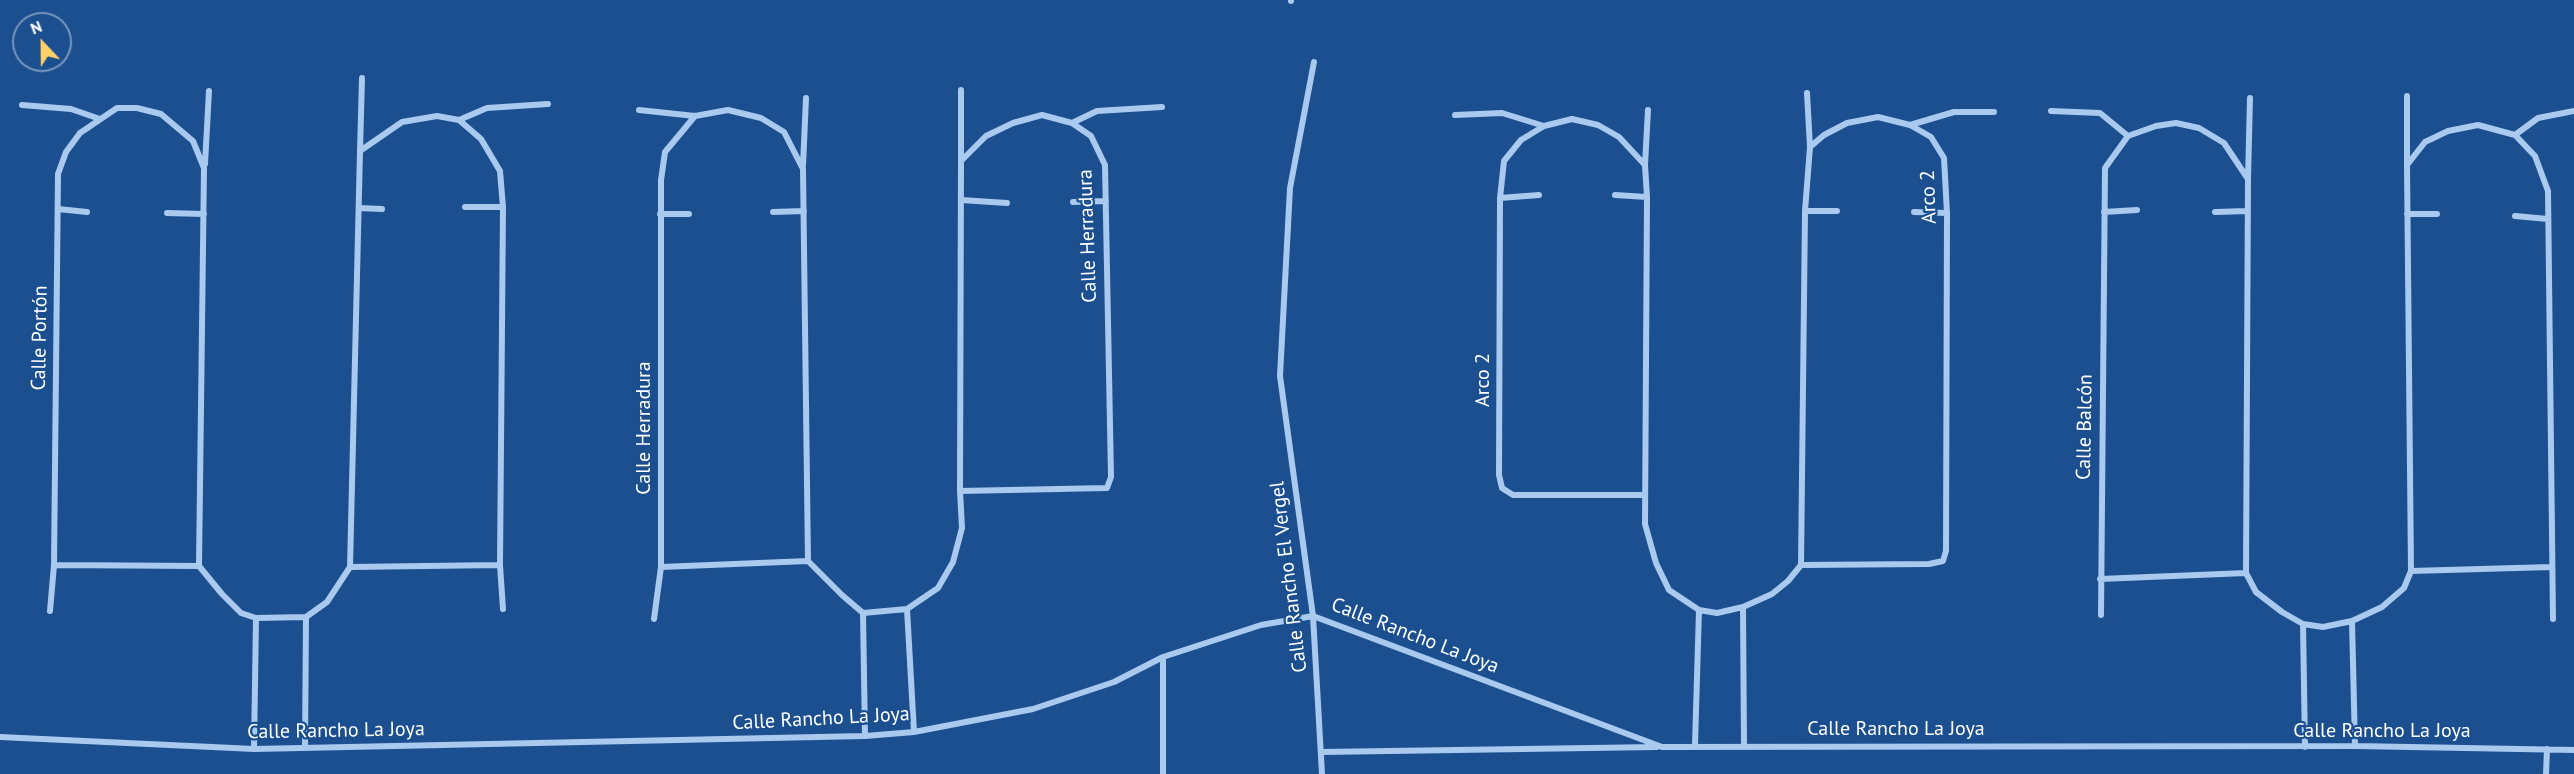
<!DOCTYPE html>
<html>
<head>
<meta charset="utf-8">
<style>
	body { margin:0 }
	#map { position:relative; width:2574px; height:774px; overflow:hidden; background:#1b4f8f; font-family:"PT Sans",sans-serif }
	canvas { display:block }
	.north { position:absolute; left:12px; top:12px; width:60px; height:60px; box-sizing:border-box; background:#1b4f8f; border:2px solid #7695bc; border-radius:50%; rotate:338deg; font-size:16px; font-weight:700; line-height:24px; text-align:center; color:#fff }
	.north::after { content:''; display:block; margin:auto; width:21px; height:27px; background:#ffd166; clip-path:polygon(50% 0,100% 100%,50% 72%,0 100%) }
</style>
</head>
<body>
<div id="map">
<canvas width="2574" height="774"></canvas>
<div class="north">N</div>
</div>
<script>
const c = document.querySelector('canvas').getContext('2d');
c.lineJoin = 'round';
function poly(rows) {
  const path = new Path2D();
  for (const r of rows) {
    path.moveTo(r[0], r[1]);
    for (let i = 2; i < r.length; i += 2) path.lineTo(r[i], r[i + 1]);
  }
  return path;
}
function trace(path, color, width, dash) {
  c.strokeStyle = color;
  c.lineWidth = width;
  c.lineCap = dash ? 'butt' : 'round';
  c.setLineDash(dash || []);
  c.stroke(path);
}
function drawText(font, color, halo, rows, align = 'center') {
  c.font = font + ' "PT Sans",sans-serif';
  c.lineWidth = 4.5;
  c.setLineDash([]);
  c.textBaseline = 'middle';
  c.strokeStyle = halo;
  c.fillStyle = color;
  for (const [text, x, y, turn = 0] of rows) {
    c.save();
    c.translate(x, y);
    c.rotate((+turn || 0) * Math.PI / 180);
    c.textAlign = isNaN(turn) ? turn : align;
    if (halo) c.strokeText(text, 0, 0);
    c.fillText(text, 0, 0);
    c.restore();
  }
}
const street = poly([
	[1291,1,1291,0],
	[1314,62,1290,188,1280,376,1313,616,1322,774],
	[961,90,961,161],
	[1807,93,1810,147],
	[22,105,71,109,100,119],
	[639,110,695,116,728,110,761,118,784,132,803,169,808,561,842,595,863,613,907,609,938,588,953,562,962,528,960,491,961,161,986,136,1013,123,1042,115,1072,123,1091,136,1105,165,1111,477,1107,488,960,491],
	[2051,111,2100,113,2128,136],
	[1455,115,1502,113,1544,126],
	[459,120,487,108,548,104],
	[1072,123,1097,111,1162,107],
	[1910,125,1954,112,1994,112],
	[2515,135,2538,118,2574,111],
	[2128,136,2156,126,2176,123,2199,128,2224,143,2248,179,2246,573,2256,592,2282,612,2303,624,2323,627,2352,621,2382,607,2404,588,2411,571,2407,165,2425,142,2448,131,2478,125,2515,135,2535,156,2548,191,2553,619],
	[360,151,362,78],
	[205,164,209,91],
	[1645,165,1648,110],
	[2407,165,2407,96],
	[803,166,806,98],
	[2248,179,2250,98],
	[1615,195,1647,197],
	[1500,198,1539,195],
	[961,200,1007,203],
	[1073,202,1106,201],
	[465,207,503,207],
	[359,208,382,209],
	[58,209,87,212],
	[1805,211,1837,211],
	[773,212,804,211],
	[1914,212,1947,213],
	[2104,212,2137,210],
	[2215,212,2248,211],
	[167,213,204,214],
	[660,214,689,214],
	[2407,214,2437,214],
	[2515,216,2548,219],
	[1644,495,1513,495,1502,488,1499,475,1500,198,1504,161,1521,140,1544,126,1572,119,1598,125,1619,137,1645,165,1647,197,1645,524,1656,563,1669,590,1699,610,1717,613,1743,607,1772,594,1788,581,1801,565,1805,211,1810,147,1824,135,1847,123,1878,117,1910,125,1931,137,1944,158,1947,213,1946,551,1943,561,1929,564,1801,565],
	[54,565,199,566],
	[350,567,500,565],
	[661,567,808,561],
	[2411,571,2551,567],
	[2100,579,2246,573],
	[1743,607,1744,745],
	[907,609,914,732],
	[50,611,54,565,58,174,66,152,80,133,117,108,137,108,161,114,193,141,204,168,199,566,222,594,241,613,256,618,306,617,327,602,350,567,360,151,402,122,437,116,459,120,481,139,500,171,503,207,500,565,503,609],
	[863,613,865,736],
	[2101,615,2105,168,2128,136],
	[654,619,661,567,661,180,665,152,695,116],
	[2352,621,2355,746],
	[2303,624,2305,747],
	[0,737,254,749,865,736,914,732,1033,709,1114,682,1163,657,1261,625,1313,616,1662,747,2355,746,2574,750],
	[1695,745,1699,610],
	[305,748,306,617],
	[254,749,256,618],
	[1322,752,1657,747],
	[1163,774,1163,657],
	[2546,774,2547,749]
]);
const streetNames = [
	["Arco 2",1929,197,-92],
	["Calle Herradura",1088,236,-92],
	["Calle Portón",40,338,-89],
	["Arco 2",1483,380,-90],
	["Calle Balcón",2085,427,-89],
	["Calle Herradura",644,428,-90],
	["Calle Rancho El Vergel",1289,577,-97],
	["Calle Rancho La Joya",1415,636,21],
	["Calle Rancho La Joya",821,719,-3],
	["Calle Rancho La Joya",1896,729],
	["Calle Rancho La Joya",336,731,-1],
	["Calle Rancho La Joya",2382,731]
];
trace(street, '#a9c9ee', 6);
drawText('20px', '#fff', '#1b4f8f', streetNames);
</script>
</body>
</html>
